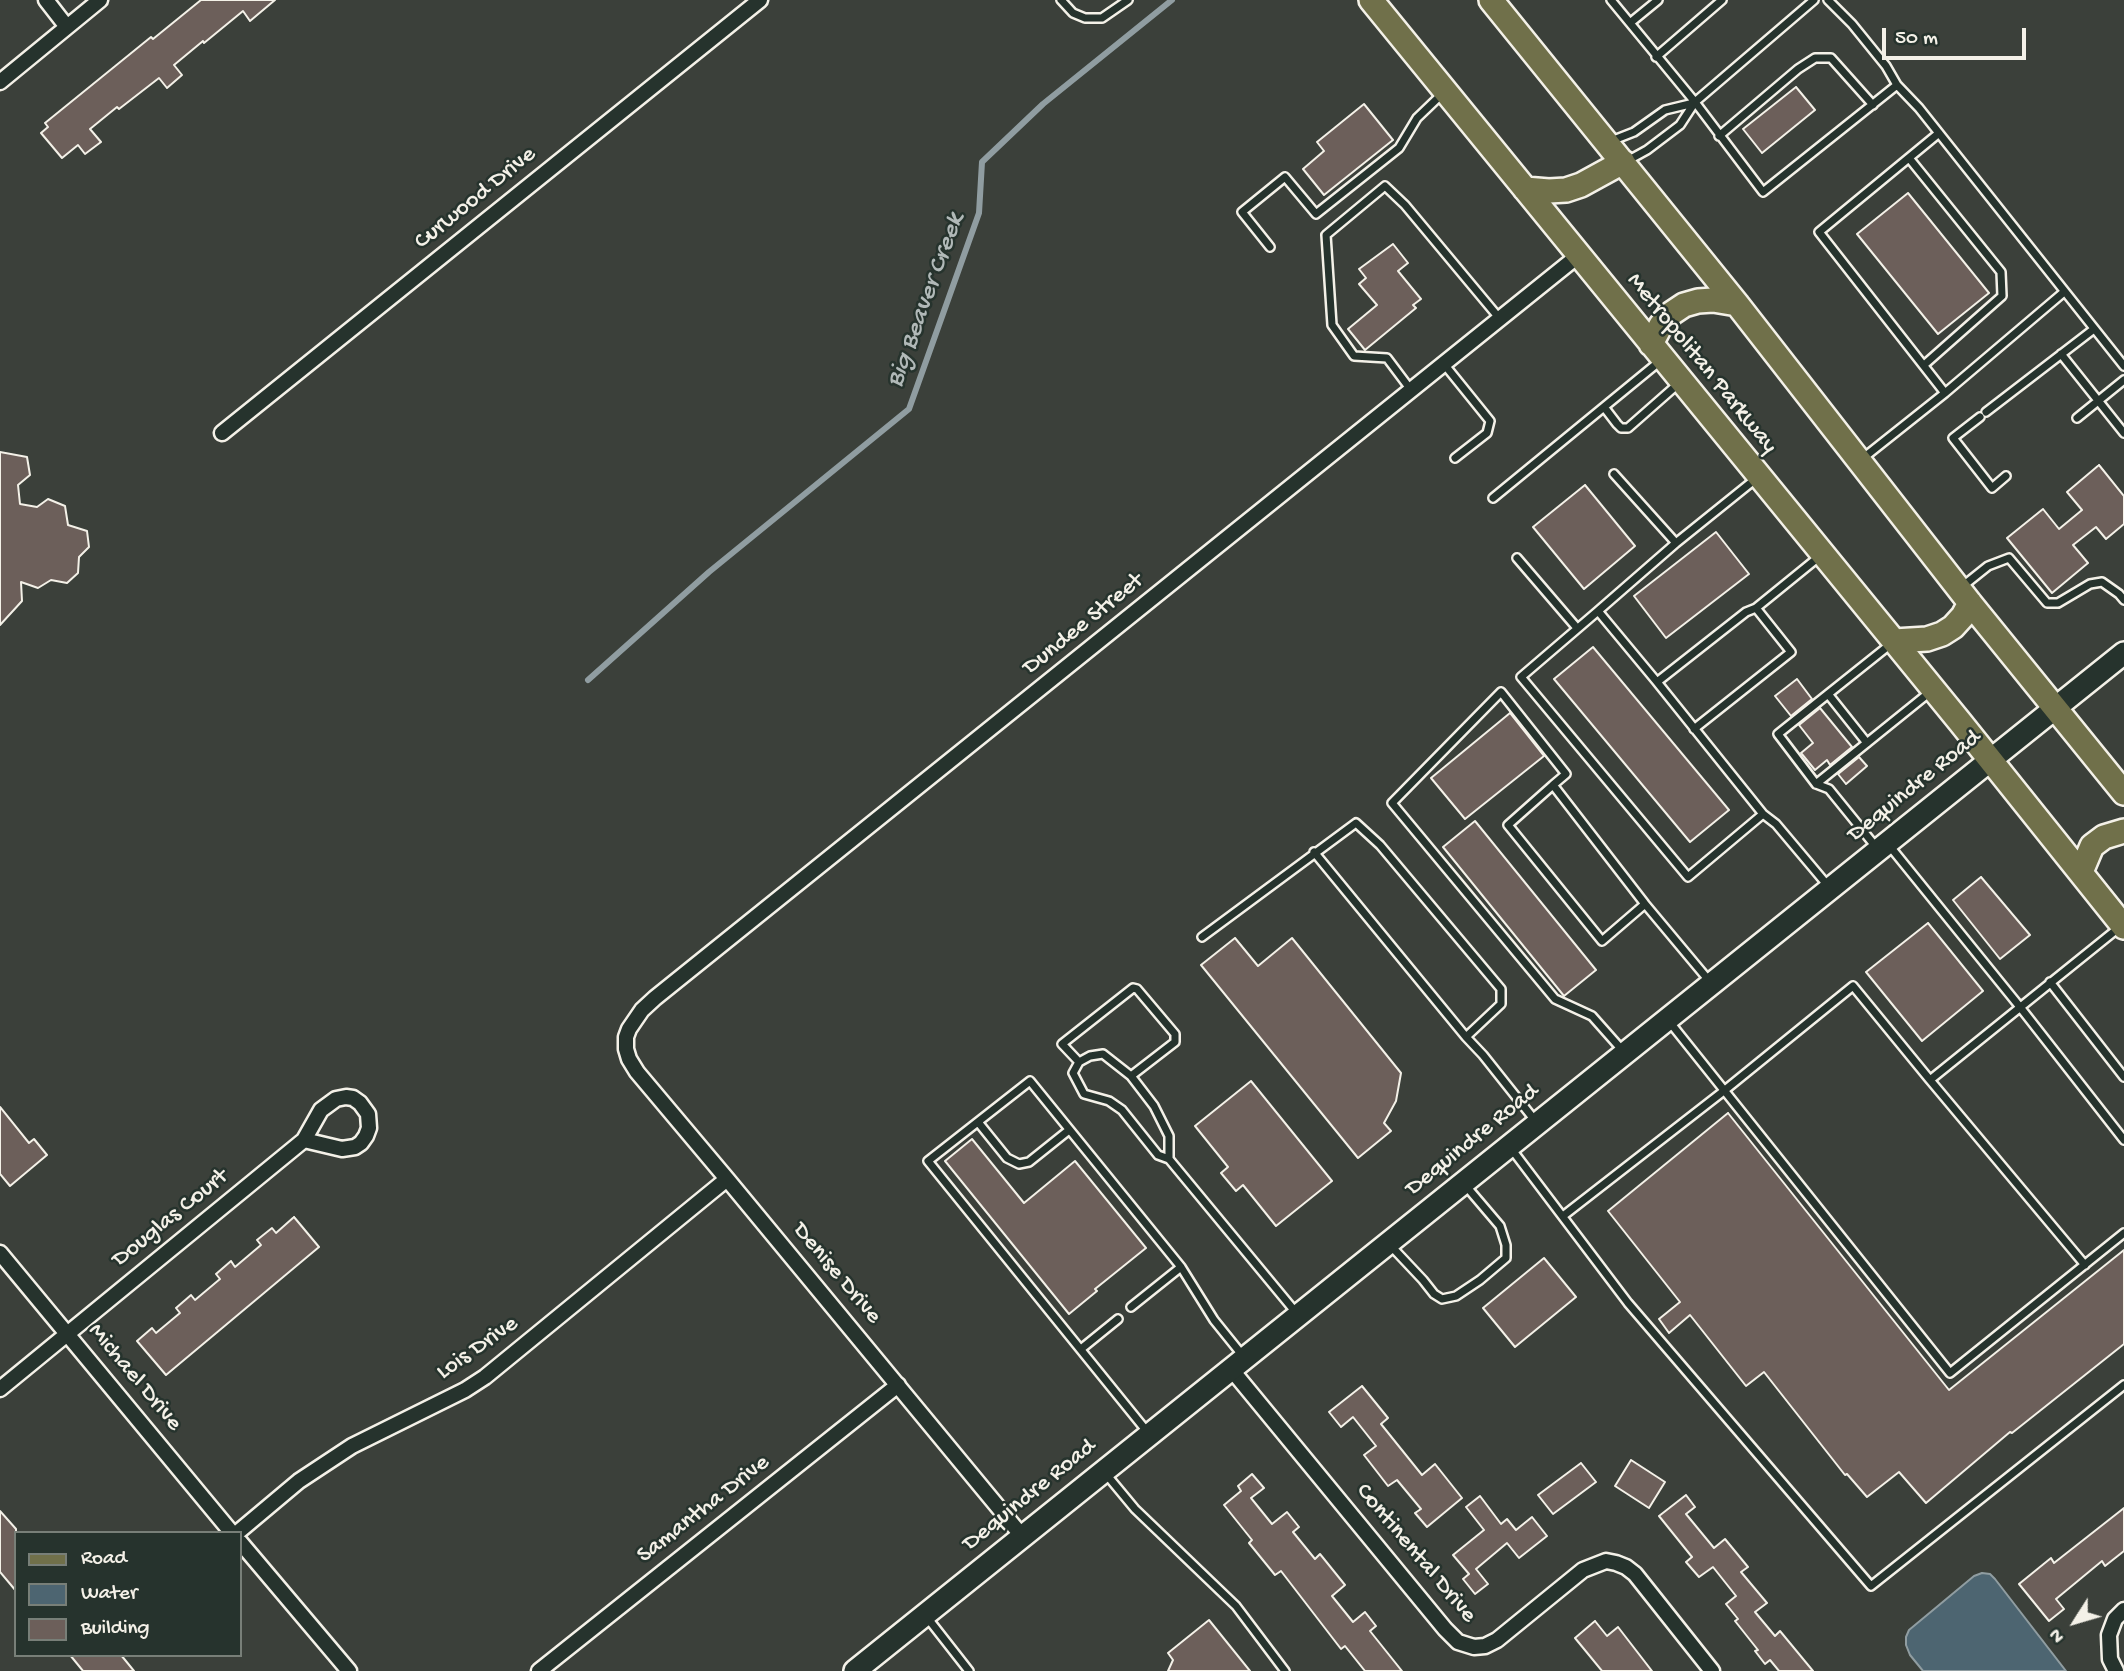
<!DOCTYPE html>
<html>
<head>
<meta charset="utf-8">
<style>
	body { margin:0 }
	#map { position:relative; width:2124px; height:1671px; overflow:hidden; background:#3b403a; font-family:"Gochi Hand",sans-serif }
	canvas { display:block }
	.legend { position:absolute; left:14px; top:1531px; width:228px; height:126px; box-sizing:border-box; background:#26332d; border:2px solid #787f78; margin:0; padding:9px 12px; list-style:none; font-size:21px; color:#f4f1e8 }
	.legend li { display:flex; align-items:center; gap:14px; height:35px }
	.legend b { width:35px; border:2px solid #787f78 }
	.north { position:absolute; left:2040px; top:1587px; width:70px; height:70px; -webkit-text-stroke:5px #26332d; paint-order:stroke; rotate:233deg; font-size:19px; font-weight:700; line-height:28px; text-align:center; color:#f4f1e8 }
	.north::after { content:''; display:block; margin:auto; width:24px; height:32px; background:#f4f1e8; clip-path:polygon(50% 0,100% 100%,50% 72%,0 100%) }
	.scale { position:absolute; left:1882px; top:28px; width:144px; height:32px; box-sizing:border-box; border:4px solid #f4f1e8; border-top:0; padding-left:9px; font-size:21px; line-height:24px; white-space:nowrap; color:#f4f1e8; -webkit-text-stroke:5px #26332d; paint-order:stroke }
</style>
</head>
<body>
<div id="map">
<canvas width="2124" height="1671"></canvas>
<ul class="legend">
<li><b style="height:9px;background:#70704a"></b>Road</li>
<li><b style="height:19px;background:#4d6571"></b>Water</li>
<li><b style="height:19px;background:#6c5f5a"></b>Building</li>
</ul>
<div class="north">N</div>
<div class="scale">50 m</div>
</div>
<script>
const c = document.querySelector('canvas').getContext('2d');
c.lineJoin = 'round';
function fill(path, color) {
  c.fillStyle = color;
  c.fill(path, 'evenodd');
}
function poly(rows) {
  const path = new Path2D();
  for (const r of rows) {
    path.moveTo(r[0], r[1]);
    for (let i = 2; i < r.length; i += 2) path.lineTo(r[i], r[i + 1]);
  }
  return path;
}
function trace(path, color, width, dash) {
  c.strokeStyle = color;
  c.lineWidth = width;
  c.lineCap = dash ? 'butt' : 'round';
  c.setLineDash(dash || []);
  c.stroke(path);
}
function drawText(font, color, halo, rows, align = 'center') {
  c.font = font + ' "Gochi Hand",sans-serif';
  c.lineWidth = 5;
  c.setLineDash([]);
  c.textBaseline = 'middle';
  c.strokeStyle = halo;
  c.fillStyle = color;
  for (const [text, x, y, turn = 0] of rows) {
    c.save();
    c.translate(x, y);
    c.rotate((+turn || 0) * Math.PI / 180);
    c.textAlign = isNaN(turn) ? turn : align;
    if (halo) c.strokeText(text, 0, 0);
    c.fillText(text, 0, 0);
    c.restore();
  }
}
const water = poly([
	[1982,1573,1990,1574,1995,1579,2066,1671,1923,1671,1910,1655,1906,1645,1906,1637,1909,1630,1974,1576,1982,1573]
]);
const stream = poly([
	[588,680,709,572,909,409,979,213,982,162,1043,104,1172,0]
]);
const building = poly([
	[201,0,275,0,250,21,243,11,204,43,203,41,174,65,182,75,167,88,159,78,119,109,117,107,90,129,101,142,85,154,78,145,62,158,41,133,48,127,45,123,151,37,153,39,201,0],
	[1796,87,1815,110,1762,153,1743,129,1796,87],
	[1364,104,1393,140,1324,195,1303,169,1324,151,1317,142,1364,104],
	[1908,193,1989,293,1938,334,1857,234,1908,193],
	[1393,244,1408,263,1398,271,1421,299,1413,305,1416,308,1365,350,1348,329,1377,305,1359,284,1366,278,1359,269,1393,244],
	[0,452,27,457,30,475,18,485,20,504,37,507,48,499,65,506,68,525,87,531,89,547,79,557,78,573,67,583,51,580,38,588,21,582,22,601,0,625,0,452],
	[2099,465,2124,496,2124,524,2106,539,2096,527,2073,545,2088,563,2052,593,2007,538,2043,509,2059,529,2082,510,2067,492,2099,465],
	[1585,485,1635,546,1584,589,1533,527,1585,485],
	[1716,532,1749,574,1666,638,1634,596,1716,532],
	[1593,647,1729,810,1690,842,1554,679,1593,647],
	[1797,679,1812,699,1791,716,1775,696,1797,679],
	[1820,708,1852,747,1830,765,1827,760,1815,770,1801,753,1813,743,1799,725,1820,708],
	[1510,713,1544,756,1465,819,1431,778,1510,713],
	[1859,757,1867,766,1846,784,1838,774,1859,757],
	[1475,821,1596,970,1564,996,1443,847,1475,821],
	[1981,877,2030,935,2000,959,1953,900,1981,877],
	[1928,923,1983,991,1922,1041,1866,972,1928,923],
	[1235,938,1258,966,1292,938,1401,1073,1396,1101,1384,1123,1391,1131,1358,1158,1201,965,1235,938],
	[1251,1081,1332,1181,1276,1226,1243,1185,1236,1191,1221,1173,1228,1167,1195,1126,1251,1081],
	[0,1107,29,1143,34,1139,47,1155,10,1186,0,1174,0,1107],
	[1728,1113,1949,1390,2124,1250,2124,1344,2012,1433,2010,1432,1926,1503,1899,1472,1867,1497,1847,1474,1845,1475,1764,1372,1746,1386,1690,1315,1669,1333,1659,1319,1680,1302,1608,1211,1728,1113],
	[972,1139,1024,1203,1075,1161,1146,1248,1095,1289,1097,1291,1069,1314,945,1161,972,1139],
	[294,1217,319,1247,166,1375,137,1341,152,1328,156,1333,180,1313,176,1308,191,1295,195,1300,220,1279,216,1274,231,1261,235,1267,261,1245,257,1240,272,1228,276,1233,294,1217],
	[1544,1258,1576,1297,1515,1347,1483,1308,1544,1258],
	[1362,1386,1388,1418,1381,1424,1422,1475,1435,1464,1462,1498,1427,1527,1415,1513,1421,1509,1397,1480,1388,1486,1364,1455,1376,1446,1353,1417,1341,1427,1329,1412,1362,1386],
	[1631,1460,1665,1482,1649,1508,1615,1486,1631,1460],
	[1581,1463,1596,1482,1553,1514,1538,1495,1581,1463],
	[1252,1474,1264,1488,1251,1498,1272,1524,1287,1512,1299,1527,1293,1532,1315,1559,1320,1554,1345,1585,1332,1596,1353,1622,1365,1612,1376,1626,1370,1631,1402,1671,1365,1671,1345,1646,1341,1649,1281,1571,1275,1575,1249,1543,1252,1540,1224,1505,1241,1491,1238,1486,1252,1474],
	[1686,1495,1695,1507,1686,1514,1714,1548,1725,1539,1748,1567,1741,1572,1767,1603,1755,1612,1775,1636,1780,1631,1813,1671,1779,1671,1770,1660,1765,1664,1755,1651,1758,1650,1735,1621,1738,1619,1726,1604,1736,1596,1713,1567,1699,1577,1686,1562,1692,1557,1659,1516,1686,1495],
	[1480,1496,1501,1524,1507,1519,1516,1530,1532,1517,1547,1536,1519,1558,1507,1543,1476,1569,1488,1584,1475,1594,1463,1579,1469,1574,1453,1555,1484,1530,1466,1507,1480,1496],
	[2124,1508,2124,1551,2105,1566,2102,1561,2056,1599,2064,1609,2049,1621,2019,1584,2051,1558,2054,1563,2124,1508],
	[0,1511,16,1529,16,1591,0,1572,0,1511],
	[1209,1620,1250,1671,1168,1671,1173,1660,1168,1653,1209,1620],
	[1595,1621,1607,1636,1618,1627,1652,1671,1602,1671,1575,1638,1595,1621],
	[70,1655,121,1655,134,1671,83,1671,70,1655]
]);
const service = poly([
	[1061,0,1073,13,1085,18,1102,18,1128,0],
	[1611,0,1695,102,1763,192,1897,85],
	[1828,0,1852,24,1886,66,1897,85,1919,108,2124,366],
	[1630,23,1658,0],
	[1656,57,1722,0],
	[1939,133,1819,232,1945,393],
	[1719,136,1798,69,1815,58,1831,58,1873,105],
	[1611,141,1634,132,1665,110,1694,103],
	[1909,158,2001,272,2002,296,1924,365],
	[1627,161,1647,150,1680,125,1695,102,1814,0],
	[1270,247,1242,212,1285,177,1316,214,1399,148,1417,118,1442,94],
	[2061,354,2124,433],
	[1444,364,1490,421,1487,433,1455,458],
	[1411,390,1387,358,1354,356,1332,325,1326,235,1385,186,1405,205,1500,319],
	[1604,407,1617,424,1621,428,1628,428,1678,384],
	[1986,412,2094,329],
	[1980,417,1953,438,1992,488,2006,476],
	[2077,418,2124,380],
	[1862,459,1945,393,2064,292],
	[1614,474,1676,543],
	[1493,498,1660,361],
	[1820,556,1756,608,1746,612,1657,682,1763,814,1776,824,1829,887],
	[1517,558,1577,628],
	[1963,586,1988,566,2009,558,2047,603,2058,603,2090,584,2102,582,2119,594,2124,600],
	[1598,611,1521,677,1688,877,1763,814],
	[1657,682,1598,611,1676,543,1758,477],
	[1828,694,1867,743],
	[1694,729,1791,652,1756,608],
	[1816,784,1930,692],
	[1553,785,1566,774,1501,692,1392,803,1555,999,1592,1016,1623,1051],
	[1888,844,2020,1007,2124,1140],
	[1876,847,1829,789,1816,784,1778,734,1892,643],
	[1314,852,1466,1037],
	[1645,904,1602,941,1508,825,1553,785,1645,904,1711,983],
	[1202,937,1356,823,1380,845,1501,989,1501,1004,1466,1037,1483,1055,1537,1123],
	[2050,982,2124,1077],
	[1668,1020,1950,1373,2124,1233],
	[1079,1062,1062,1044,1133,988,1137,989,1175,1034,1175,1042,1131,1076],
	[1930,1080,2085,1265],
	[978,1122,1007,1158,1019,1164,1029,1162,1069,1130],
	[1510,1147,1628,1303,1871,1586,2124,1385],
	[1169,1159,1169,1136,1154,1106,1131,1076,1103,1054,1090,1056,1079,1062,1073,1073,1084,1094,1109,1101,1122,1110,1158,1155,1169,1159,1298,1315],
	[1563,1216,1725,1090,1853,986,1930,1080,2121,926],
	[1391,1246,1423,1280,1434,1294,1442,1299,1456,1296,1480,1280,1506,1258,1506,1245,1500,1226,1466,1186],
	[1131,1307,1181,1267],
	[1081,1349,1118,1319],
	[1149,1434,928,1161,1030,1081,1181,1267,1214,1320,1243,1356],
	[1106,1474,1135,1509,1236,1606,1285,1671],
	[926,1616,969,1671]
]);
const minor = poly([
	[46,0,67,27],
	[0,82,100,0],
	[222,433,760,0],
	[0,1253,232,1533],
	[1231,1369,1445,1629,1458,1642,1474,1647,1485,1646,1497,1640,1583,1570,1606,1561,1616,1563,1626,1567,1635,1574,1712,1671],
	[0,1389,304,1140,342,1149,355,1147,361,1143,366,1136,369,1128,368,1114,360,1103,353,1098,346,1097,336,1099,321,1110,304,1140],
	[237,1533,299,1481,352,1446,465,1390,485,1377,727,1179],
	[1022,1536,727,1179,637,1072,629,1059,626,1049,626,1037,629,1029,642,1010,655,998,1579,255],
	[240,1542,349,1671],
	[539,1671,898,1385],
	[2116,1671,2110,1659,2109,1635,2115,1619,2124,1610]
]);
const secondary = poly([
	[855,1671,2124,653]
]);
const primary = poly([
	[1371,0,1960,722,2124,927],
	[1491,0,1737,304,1970,603,2124,793],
	[1525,189,1549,191,1566,190,1581,185,1623,162],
	[1651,344,1661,325,1672,313,1684,305,1698,301,1713,300,1737,304],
	[1894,641,1927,639,1942,634,1953,627,1963,616,1970,603],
	[2081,872,2092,846,2104,837,2124,831]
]);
const streetNames = [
	["Curwood Drive",476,199,-39],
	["Metropolitan Parkway",1701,364,51],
	["Dundee Street",1084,625,-39],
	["Dequindre Road",1915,787,-39],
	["Dequindre Road",1473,1141,-39],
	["Douglas Court",171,1219,-39],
	["Denise Drive",836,1274,50],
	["Lois Drive",478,1349,-35],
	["Michael Drive",134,1378,50],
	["Dequindre Road",1030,1496,-39],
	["Samantha Drive",704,1510,-38],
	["Continental Drive",1415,1554,50]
];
const waterNames = [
	["Big Beaver Creek",927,301,-70]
];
fill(water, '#4d6571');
trace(water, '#909da1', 2);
trace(stream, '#909da1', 6);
fill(building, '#6c5f5a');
trace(building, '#f4f1e8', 2);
trace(service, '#f4f1e8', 12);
trace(minor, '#f4f1e8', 19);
trace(secondary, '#f4f1e8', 26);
trace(primary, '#f4f1e8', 28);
trace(service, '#26332d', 7);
trace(minor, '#26332d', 14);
trace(secondary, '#26332d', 21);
trace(primary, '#70704a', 23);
drawText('24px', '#f4f1e8', '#26332d', streetNames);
drawText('italic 26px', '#b1b9b8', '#26332d', waterNames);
</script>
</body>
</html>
